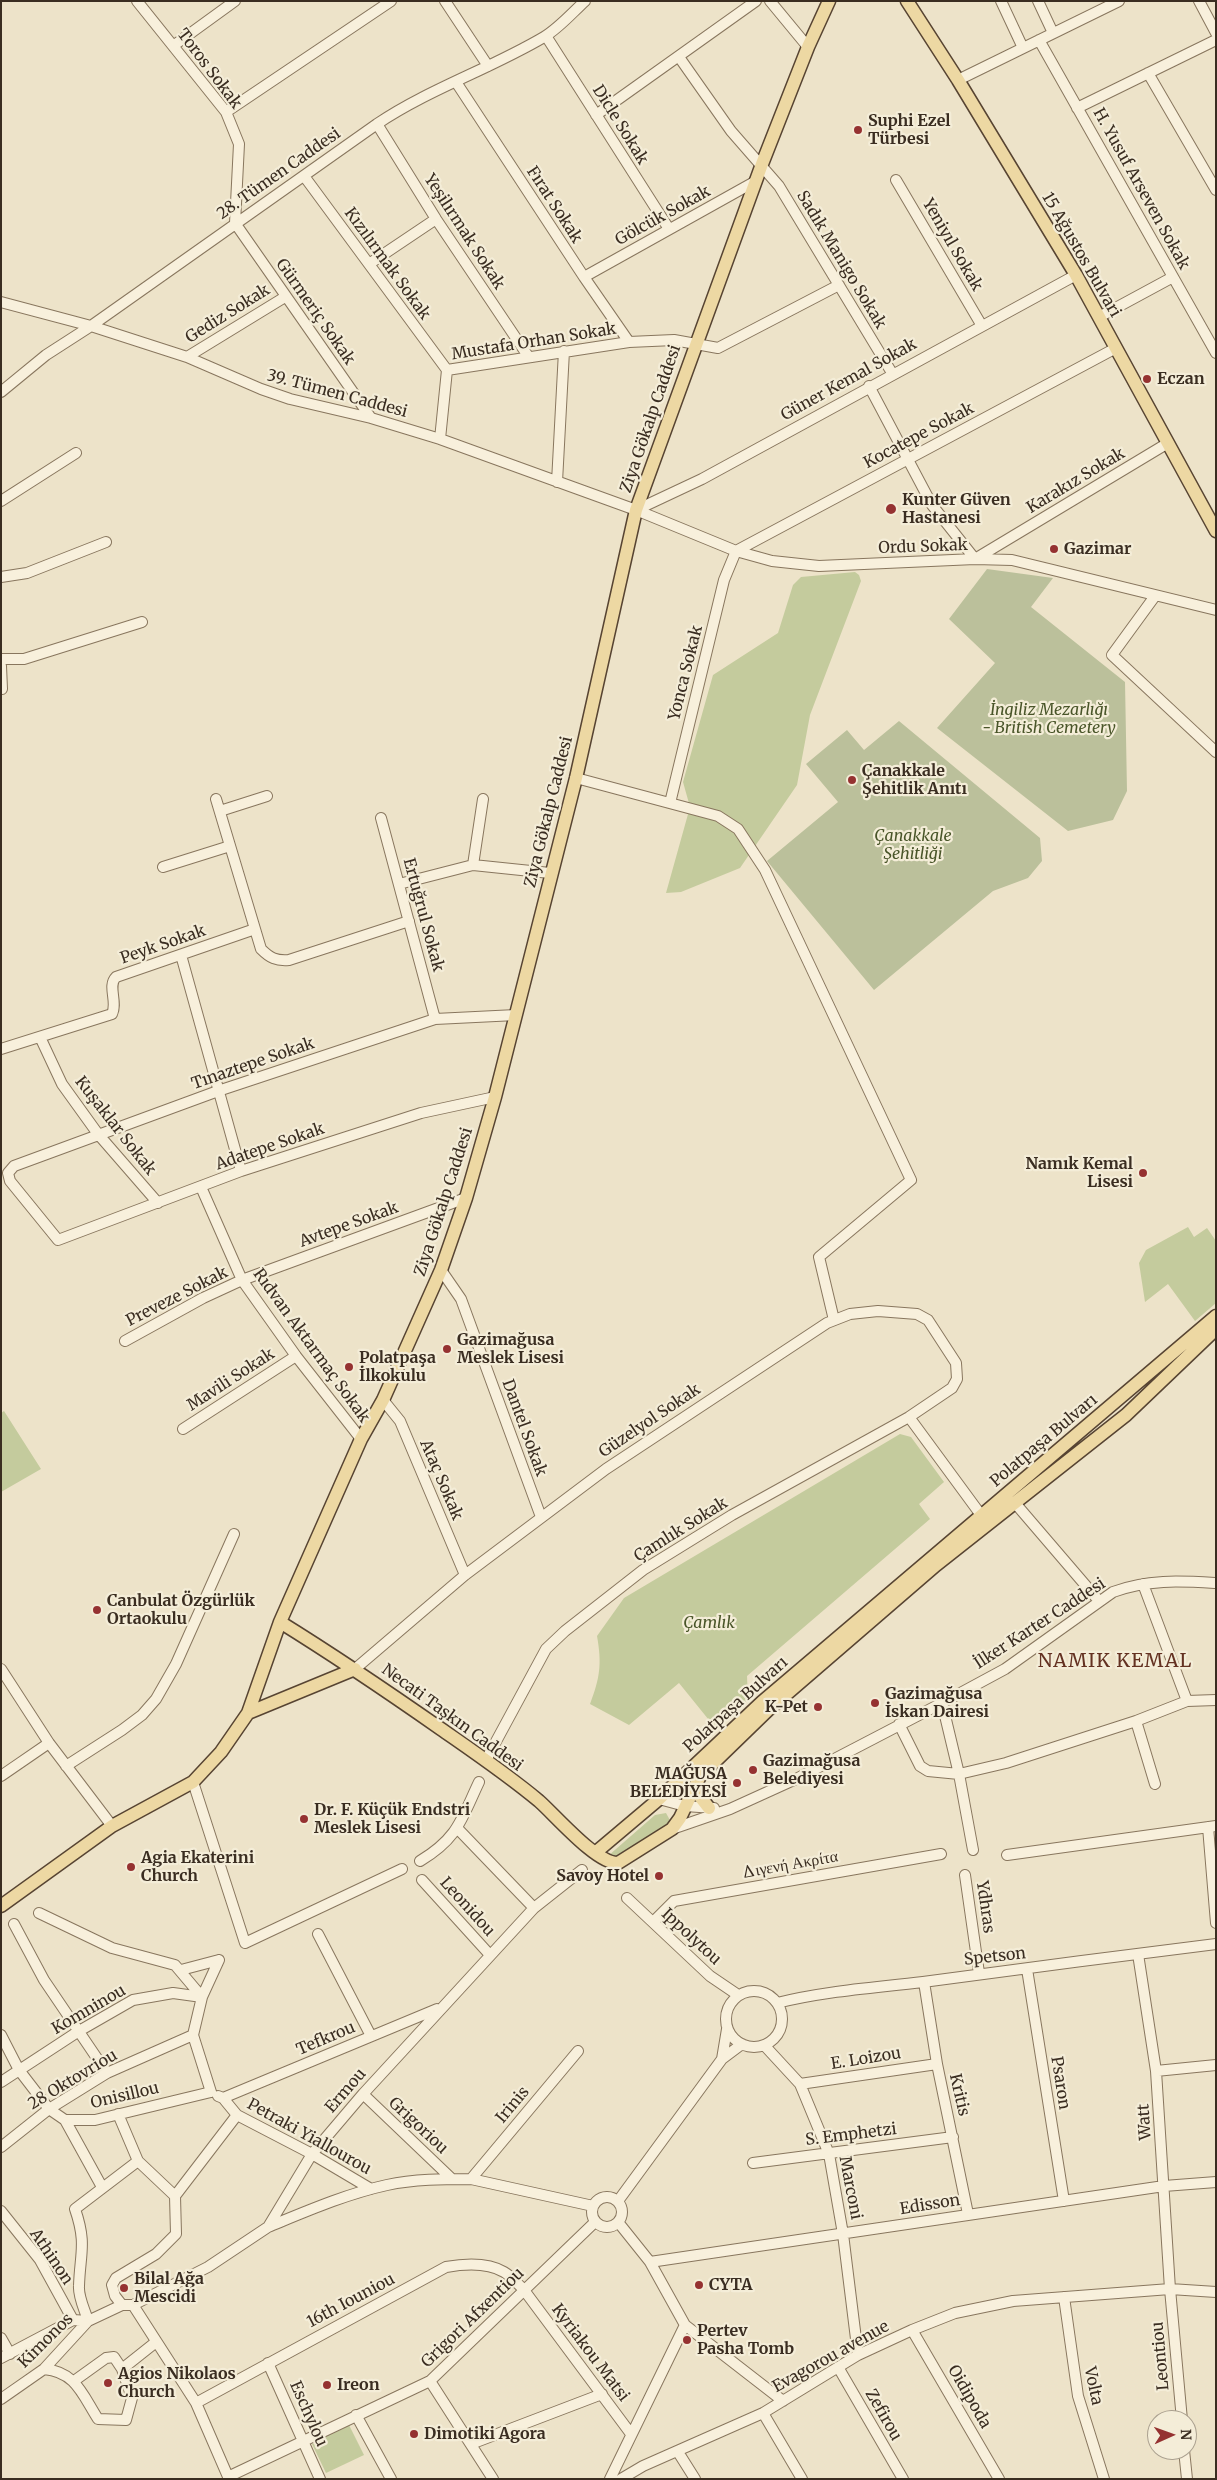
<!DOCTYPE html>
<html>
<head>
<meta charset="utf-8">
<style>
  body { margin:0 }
  #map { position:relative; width:1217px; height:2480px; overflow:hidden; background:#ede3c9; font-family:Merriweather,serif }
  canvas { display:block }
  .frame { position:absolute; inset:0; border:2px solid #3a2d21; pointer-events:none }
  .north { position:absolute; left:1147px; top:2410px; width:50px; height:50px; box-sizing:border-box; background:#f4edd8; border:1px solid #aaa08f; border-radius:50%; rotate:88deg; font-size:14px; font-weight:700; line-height:20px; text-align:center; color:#3a2d21 }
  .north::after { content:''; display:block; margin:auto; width:18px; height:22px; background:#953231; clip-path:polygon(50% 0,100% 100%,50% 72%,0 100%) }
</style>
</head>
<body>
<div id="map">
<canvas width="1217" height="2480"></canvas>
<div class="frame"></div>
<div class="north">N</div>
</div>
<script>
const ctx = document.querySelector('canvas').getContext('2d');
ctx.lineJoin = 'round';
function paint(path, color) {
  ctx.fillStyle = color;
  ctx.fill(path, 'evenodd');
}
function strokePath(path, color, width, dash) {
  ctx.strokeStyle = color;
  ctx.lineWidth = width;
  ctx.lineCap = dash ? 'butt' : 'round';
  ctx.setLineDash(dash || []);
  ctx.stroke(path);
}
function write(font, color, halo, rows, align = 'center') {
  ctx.font = font + ' Merriweather,serif';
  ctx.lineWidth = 4.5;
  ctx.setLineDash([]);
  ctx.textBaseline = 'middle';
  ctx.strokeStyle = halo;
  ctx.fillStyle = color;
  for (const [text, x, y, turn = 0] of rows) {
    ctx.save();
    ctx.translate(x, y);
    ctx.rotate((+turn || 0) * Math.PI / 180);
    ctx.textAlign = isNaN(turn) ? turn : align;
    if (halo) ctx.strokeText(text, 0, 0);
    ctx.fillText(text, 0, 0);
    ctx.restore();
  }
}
paint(new Path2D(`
  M855,572L859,575L861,581L810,715L797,785L740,868L681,892L666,893L690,807L683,782L713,675L778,633L793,585L801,577Z
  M1188,1227L1194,1237L1207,1228L1216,1241V1303L1195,1321L1168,1284L1145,1302L1139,1263L1146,1250Z
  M4,1411L41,1469L1,1492V1413Z
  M900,1434L911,1437L944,1482L919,1504L930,1519L747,1676L748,1700L717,1730L679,1683L629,1725L590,1704C600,1678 602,1664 597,1636L624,1598Z
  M666,1813L671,1822L620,1857L608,1856L655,1815Z
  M349,2425L364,2455L326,2473L312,2444Z`), '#c4cb9d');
paint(new Path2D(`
  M987,569L1053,578L1031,607L1125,682L1127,791L1113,820L1068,831L937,728L995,663L949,619Z
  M899,721L1040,838L1042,861L1028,878L993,891L874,990L767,861L838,802L806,764L847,730L864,750Z`), '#bbc09b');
const minor = new Path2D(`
  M137,1L226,112L239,144L235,223
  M445,1L488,66
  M770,1L808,47
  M1001,1L1023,48
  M1038,1L1053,33
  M1199,1L1216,33
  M546,36L669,229
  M1039,40L1216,353
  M173,46L235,1
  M679,57L731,131L779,186L892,373
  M1148,73L1216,190
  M958,80L1119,1
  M456,82L584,277L629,342
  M1077,108L1216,40
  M226,112L391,1
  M596,115L756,1
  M377,124L436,219L528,356
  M304,176L447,370
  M896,180L982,326
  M235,223L371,418
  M369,264L436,219
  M584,277L756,181
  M1,302L91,326L187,357L261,389L290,399L371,418L440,439L636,510L736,551L772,561L819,566L975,559L1012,560L1216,610
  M1099,317L1173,277
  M187,357L285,297
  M447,370L629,342L674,340L718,348L839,285
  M869,386L932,505L975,559L1168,443
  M1,392L46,355L91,326L377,124C429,89 490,69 544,37C559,28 572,13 585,1
  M440,439L447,370
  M557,482L564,351
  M1,501L76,453
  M636,510L702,479L1076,275
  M1,577L27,573L106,542
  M1155,596L1112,655L1216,752
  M1,659H24L142,622
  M1,666L2,689
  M576,778L718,816L738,829L765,870L911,1180L819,1257L834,1320
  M216,799L261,949C270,958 276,961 289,960L409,921
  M670,803L724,580L736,551L1116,348
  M220,811L267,796
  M381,818L435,1019
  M473,865L483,799
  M163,867L230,846
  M399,884L473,865L550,873
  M181,955L241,1171
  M40,1037L62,1084L98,1134L158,1203
  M1,1049L112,1014C118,1002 107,986 116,977L255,929
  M495,1097L421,1113L241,1171L58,1240L10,1181L8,1173L14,1166L218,1091L435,1019L516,1015
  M201,1187L242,1280L296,1356L361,1439
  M441,1270L461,1299L541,1517
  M125,1341L203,1298L242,1280L466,1198
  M383,1400L400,1421L465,1575
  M909,1417L981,1515
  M183,1429L296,1356
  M1015,1503L1099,1601
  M1143,1584L1187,1701L1216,1700
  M1,1669L49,1743L112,1826
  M355,1669L465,1575L606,1469L827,1323L850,1314L878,1311L917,1314L928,1320L956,1363L957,1379L952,1388L909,1417L732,1515L643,1570L565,1631L546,1649L486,1760
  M942,1703L959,1774L973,1850
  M1136,1721L1155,1784
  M899,1724L920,1766L928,1771L959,1774L1006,1763L1136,1721L1187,1701
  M66,1766L122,1730L142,1715L156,1699L176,1664L234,1534
  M1,1776L49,1743
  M193,1782L245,1943L402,1869
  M659,1799L685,1806L714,1808
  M1208,1827L1216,1923
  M457,1828L534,1908
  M672,1829L730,1809L796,1779L942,1703L1005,1669L1113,1592C1147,1579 1180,1581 1216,1583
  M1007,1855L1216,1826
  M420,1861C458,1838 461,1820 479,1782
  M965,1875L979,1973
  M422,1880L490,1955
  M627,1898L710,1976L738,1995
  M39,1913L112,1948L175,1965L202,1997
  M653,1922L674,1901L941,1854
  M14,1924L44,1980L107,2073
  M318,1934L371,2036
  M1138,1954L1156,2071L1170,2289L1182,2420
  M1027,1969L1064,2201
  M181,1970L219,1960
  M924,1982L937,2064L968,2214
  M726 2019a28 28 0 1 1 56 0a28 28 0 1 1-56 0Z
  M777,2003C825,1991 874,1988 923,1982C1021,1969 1118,1956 1216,1944
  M1,2035L19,2070L49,2109L65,2120H95L211,2092
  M764,2045L800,2084L829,2154L843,2234L858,2355
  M722,2059L727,2029
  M1156,2071L1216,2065
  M1,2082L79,2031L133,2000L173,1993L202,1997
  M800,2084L937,2064
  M211,2092L193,2035L202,1997L219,1960
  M363,2094L452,2179
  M218,2096L223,2098L237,2115L312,2154L371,2189
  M223,2098L437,2009
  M118,2114L138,2161L175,2196
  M65,2120L102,2187
  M1,2147L49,2109L107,2073L193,2035
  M753,2163L953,2137
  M471,2179L578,2051
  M592 2212a15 15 0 1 1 30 0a15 15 0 1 1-30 0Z
  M618,2201L722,2059L742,2044
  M1,2211L40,2260L73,2320
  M618,2222L650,2262L685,2325L783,2401
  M268,2227C307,2211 346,2194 387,2185C414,2179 444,2179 471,2179L593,2206
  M650,2262L1164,2186L1216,2182
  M1064,2297L1078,2396L1104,2479
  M122,2305H133L208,2267L268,2227L312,2154L363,2094L534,1908L582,1870
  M122,2305L115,2296L112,2285L116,2278L156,2254L176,2234L175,2196L237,2115
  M133,2305L196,2403L229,2479
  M912,2330L999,2479
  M1,2338L10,2354
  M1,2358L73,2320L88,2321L122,2305
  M268,2363L320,2479
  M838,2367L903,2479
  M44,2369C76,2372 82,2394 98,2419L126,2420L132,2398L122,2369
  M74,2381L106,2358L114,2357L122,2369L156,2342
  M430,2381L493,2479
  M1,2399L44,2369L88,2321C85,2310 78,2297 79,2286C80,2253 87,2244 75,2209L138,2161
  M196,2403L446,2267C463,2264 487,2262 504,2272C511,2276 518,2284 524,2290L631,2434
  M763,2413L802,2479
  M356,2415L391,2479
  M471,2444L602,2394
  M1184,2450L1187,2479
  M678,2452L695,2479
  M232,2475L430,2381L595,2222
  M610,2479L685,2325
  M621,2479L643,2466L763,2413L858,2355L912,2330L955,2313L1013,2301L1170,2289L1216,2292`);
const major = new Path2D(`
  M907,1L958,80L1076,275L1216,531
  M280,1622C335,1656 388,1692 441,1729C474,1752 508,1775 539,1801C556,1816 597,1864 618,1863L672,1829L680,1818L700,1776L768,1710L936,1565L1126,1415L1216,1329
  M248,1713L355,1669
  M696,1784L698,1794L709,1808
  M595,1853L659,1799L762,1702L1216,1316
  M1,1906L112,1826L193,1782L221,1752L248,1713L280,1622L361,1439L383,1400L441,1270L466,1198L495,1097L576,778L636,510L762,164L808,47L829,1`);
strokePath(minor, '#88765e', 12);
strokePath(major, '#574432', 15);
strokePath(minor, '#f8f0dc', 10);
strokePath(major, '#edd8a3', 12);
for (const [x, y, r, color] of [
  [858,130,5,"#953231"],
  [1147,379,5,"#953231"],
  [891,509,6,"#953231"],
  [1054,549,5,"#953231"],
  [852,780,5,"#953231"],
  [1143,1173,5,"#953231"],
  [447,1349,5,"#953231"],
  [349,1367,5,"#953231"],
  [97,1610,5,"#953231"],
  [875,1703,5,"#953231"],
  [818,1707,5,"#953231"],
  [753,1770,5,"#953231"],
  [737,1783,5,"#953231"],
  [304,1819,5,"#953231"],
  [131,1867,5,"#953231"],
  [659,1876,5,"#953231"],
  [699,2285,5,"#953231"],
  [124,2288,5,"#953231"],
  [687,2340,5,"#953231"],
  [108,2383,5,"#953231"],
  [327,2385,5,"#953231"],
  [414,2434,5,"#953231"]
]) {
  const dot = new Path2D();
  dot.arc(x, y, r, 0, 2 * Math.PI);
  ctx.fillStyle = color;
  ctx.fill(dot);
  strokePath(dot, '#f4edd8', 2);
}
write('16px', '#3a2d21', '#f4edd8', [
  ["Toros Sokak",209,69,53],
  ["Dicle Sokak",620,125,58],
  ["28. Tümen Caddesi",279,174,-35],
  ["H. Yusuf Arseven Sokak",1141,189,61],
  ["Fırat Sokak",554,205,57],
  ["Gölcük Sokak",663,216,-29],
  ["Yeşilırmak Sokak",464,232,57],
  ["Yeniyıl Sokak",952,245,60],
  ["15 Ağustos Bulvari",1081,255,60],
  ["Sadık Manigo Sokak",841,260,59],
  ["Kızılırmak Sokak",387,264,54],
  ["Gürmeriç Sokak",315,312,55],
  ["Gediz Sokak",228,314,-32],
  ["Mustafa Orhan Sokak",534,342,-9],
  ["Güner Kemal Sokak",849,380,-29],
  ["39. Tümen Caddesi",337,394,15],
  ["Ziya Gökalp Caddesi",651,419,-71],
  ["Kocatepe Sokak",919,436,-28],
  ["Karakız Sokak",1076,481,-31],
  ["Ordu Sokak",923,547,-2],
  ["Yonca Sokak",686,673,-76],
  ["Ziya Gökalp Caddesi",549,812,-76],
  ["Ertuğrul Sokak",423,915,75],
  ["Peyk Sokak",163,945,-19],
  ["Tınaztepe Sokak",253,1064,-19],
  ["Kuşaklar Sokak",115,1126,52],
  ["Adatepe Sokak",270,1147,-19],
  ["Ziya Gökalp Caddesi",444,1202,-72],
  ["Avtepe Sokak",349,1225,-20],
  ["Preveze Sokak",177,1297,-27],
  ["Rıdvan Aktarmaç Sokak",311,1346,54],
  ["Mavili Sokak",231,1380,-33],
  ["Güzelyol Sokak",650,1421,-34],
  ["Dantel Sokak",524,1428,70],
  ["Polatpaşa Bulvarı",1044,1441,-40],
  ["Ataç Sokak",441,1480,67],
  ["Çamlık Sokak",681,1530,-32],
  ["İlker Karter Caddesi",1040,1624,-33],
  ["Polatpaşa Bulvarı",736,1705,-42],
  ["Necati Taşkın Caddesi",452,1718,36],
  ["Διγενή Ακρίτα",790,1865,-10],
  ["Leonidou",467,1907,48],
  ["Ydhras",985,1907,82],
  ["Ippolytou",691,1937,43],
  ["Spetson",995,1957,-6],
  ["Komninou",89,2010,-30],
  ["Tefkrou",326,2039,-23],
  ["E. Loizou",866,2059,-9],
  ["28 Oktovriou",73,2080,-31],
  ["Psaron",1060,2083,81],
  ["Ermou",346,2091,-49],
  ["Kritis",959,2095,77],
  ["Onisillou",125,2096,-13],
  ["Irinis",513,2105,-50],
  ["Watt",1145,2122,-94],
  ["Grigoriou",418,2126,43],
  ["S. Emphetzi",851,2135,-7],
  ["Petraki Yiallourou",309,2137,29],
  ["Marconi",850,2188,79],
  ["Edisson",930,2205,-9],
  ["Athinon",51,2257,56],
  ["16th Iouniou",351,2301,-28],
  ["Grigori Afxentiou",473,2318,-44],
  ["Kimonos",46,2341,-45],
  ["Kyriakou Matsi",590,2353,53],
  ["Leontiou",1161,2356,-95],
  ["Evagorou avenue",831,2357,-29],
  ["Volta",1093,2386,78],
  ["Oidipoda",969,2397,60],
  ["Eschylou",308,2414,66],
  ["Zefirou",883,2415,60]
]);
write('bold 16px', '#3a2d21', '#f4edd8', [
  ["Suphi Ezel",868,121],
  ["Türbesi",868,139],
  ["Eczan",1157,379],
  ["Kunter Güven",902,500],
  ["Hastanesi",902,518],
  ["Gazimar",1064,549],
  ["Çanakkale",862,771],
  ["Şehitlik Anıtı",862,789],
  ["Namık Kemal",1133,1164,"right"],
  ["Lisesi",1133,1182,"right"],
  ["Gazimağusa",457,1340],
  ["Meslek Lisesi",457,1358],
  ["Polatpaşa",359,1358],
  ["İlkokulu",359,1376],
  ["Canbulat Özgürlük",107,1601],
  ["Ortaokulu",107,1619],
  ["Gazimağusa",885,1694],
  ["İskan Dairesi",885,1712],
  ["K-Pet",808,1707,"right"],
  ["Gazimağusa",763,1761],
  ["Belediyesi",763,1779],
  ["MAĞUSA",727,1774,"right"],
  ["BELEDİYESİ",727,1792,"right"],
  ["Dr. F. Küçük Endstri",314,1810],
  ["Meslek Lisesi",314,1828],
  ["Agia Ekaterini",141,1858],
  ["Church",141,1876],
  ["Savoy Hotel",649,1876,"right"],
  ["Bilal Ağa",134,2279],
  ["Mescidi",134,2297],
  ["CYTA",709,2285],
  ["Pertev",697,2331],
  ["Pasha Tomb",697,2349],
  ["Agios Nikolaos",118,2374],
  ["Church",118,2392],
  ["Ireon",337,2385],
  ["Dimotiki Agora",424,2434]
], 'left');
write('italic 16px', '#495529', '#f4edd8', [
  ["İngiliz Mezarlığı",1049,710],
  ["- British Cemetery",1049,728],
  ["Çanakkale",913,836],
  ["Şehitliği",913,854],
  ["Çamlık",709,1623]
]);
ctx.letterSpacing = '1px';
write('19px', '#643222', '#f4edd8', [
  ["NAMIK KEMAL",1115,1662]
]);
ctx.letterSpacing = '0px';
</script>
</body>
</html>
